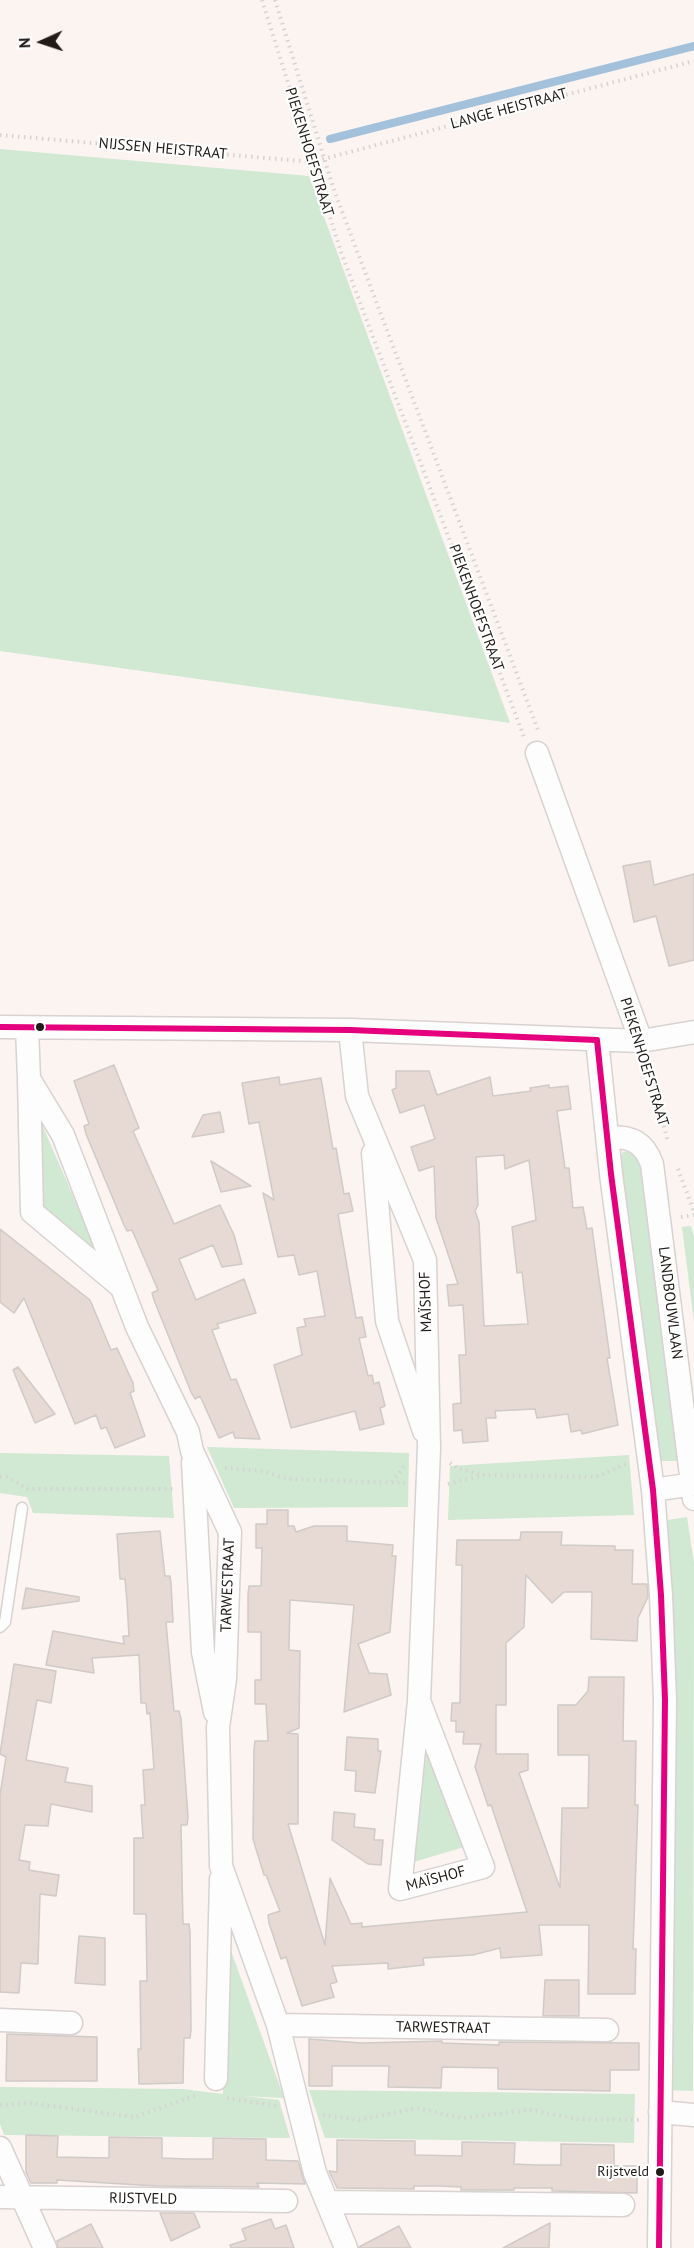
<!DOCTYPE html>
<html>
<head>
<meta charset="utf-8">
<style>
  body { margin:0 }
  #map { position:relative; width:694px; height:2248px; overflow:hidden; background:#fbf4f1; font-family:"PT Sans",sans-serif }
  canvas { display:block }
  .north { position:absolute; left:12px; top:12px; width:60px; height:60px; -webkit-text-stroke:4px #fff; paint-order:stroke; rotate:267deg; font-size:16px; font-weight:700; line-height:24px; text-align:center; color:#201b18 }
  .north::after { content:''; display:block; margin:auto; width:21px; height:27px; background:#201b18; clip-path:polygon(50% 0,100% 100%,50% 72%,0 100%) }
</style>
</head>
<body>
<div id="map">
<canvas width="694" height="2248"></canvas>
<div class="north">N</div>
</div>
<script>
const ctx = document.querySelector('canvas').getContext('2d');
ctx.lineJoin = 'round';
function paint(path, color) {
  ctx.fillStyle = color;
  ctx.fill(path, 'evenodd');
}
function strokePath(path, color, width, dash) {
  ctx.strokeStyle = color;
  ctx.lineWidth = width;
  ctx.lineCap = dash ? 'butt' : 'round';
  ctx.setLineDash(dash || []);
  ctx.stroke(path);
}
function write(font, color, halo, rows, align = 'center') {
  ctx.font = font + ' "PT Sans",sans-serif';
  ctx.lineWidth = 4.5;
  ctx.setLineDash([]);
  ctx.textBaseline = 'middle';
  ctx.strokeStyle = halo;
  ctx.fillStyle = color;
  for (const [text, x, y, turn = 0] of rows) {
    ctx.save();
    ctx.translate(x, y);
    ctx.rotate((+turn || 0) * Math.PI / 180);
    ctx.textAlign = isNaN(turn) ? turn : align;
    if (halo) ctx.strokeText(text, 0, 0);
    ctx.fillText(text, 0, 0);
    ctx.restore();
  }
}
paint(new Path2D(`
  M0,149L309,176L510,723L0,651Z
  M37,1113L99,1256L43,1206Z
  M635,1150L646,1167L680,1461H660L619,1161L623,1152Z
  M691,1226L694,1237V1322L682,1227Z
  M207,1447L409,1453L408,1507L234,1508Z
  M0,1453L169,1456L174,1518L33,1513L27,1497L0,1493Z
  M629,1455L634,1515L448,1520L450,1466Z
  M687,1517L694,1563L693,2091L667,2090L673,1810L667,1520Z
  M427,1746L464,1847L414,1862Z
  M225,1934L284,2098L243,2096L279,2100L290,2138L4,2135L0,2124V2087L182,2089L223,2094Z
  M309,2090L635,2094L634,2143L325,2138Z`), '#d1e8d2');
strokePath(new Path2D(`
  M330,139L694,46`), '#a4c1dc', 8);
const building = new Path2D(`
  M650,861L654,885L694,874V960L669,966L656,916L634,922L623,866Z
  M114,1065L139,1128L133,1131L174,1224L220,1205L234,1235L242,1264L222,1267L213,1245L179,1259L196,1300L244,1279L256,1313L217,1324L219,1328L212,1330L231,1380L236,1379L260,1439L235,1438L233,1432L219,1438L200,1396L195,1399L191,1392L154,1300L152,1293L158,1290L132,1230L127,1231L124,1225L86,1134L84,1126L89,1124L74,1081Z
  M396,1071H429L437,1095L490,1077L493,1096L531,1091L530,1088L549,1085V1088L568,1086L571,1109L557,1111L565,1168H569L573,1208L583,1207L587,1229L592,1228L610,1358H607L618,1425L582,1434L581,1430L571,1432L568,1414L537,1418L535,1409L495,1411L496,1418H486L488,1441L463,1443L462,1430L454,1431L453,1404L461,1403L459,1355H466L463,1305L449,1306L447,1285L458,1284L436,1218L434,1166L419,1171L411,1147L435,1139L424,1105L400,1113L392,1090L396,1088ZM504,1155L505,1169L529,1160L536,1220L512,1227L517,1273L522,1272L528,1324L484,1326L479,1222L475,1211L478,1205L476,1157Z
  M279,1077L280,1085L321,1078L333,1149L336,1148L344,1194L349,1193L353,1211L338,1214L356,1318L362,1317L366,1337L359,1338L368,1376L372,1375L374,1384L379,1382L385,1406L380,1408L384,1424L360,1430L355,1411L291,1428L274,1365L302,1355L297,1328L306,1326L304,1319L325,1316L317,1271L299,1275L294,1255L278,1257L263,1193L274,1200L259,1122L249,1124L242,1083Z
  M220,1112L224,1132L192,1137L203,1115Z
  M211,1161L251,1186L221,1192Z
  M0,1229L90,1300L111,1350L117,1348L133,1383L134,1391L130,1393L145,1436L115,1448L106,1427L101,1429L96,1415L75,1424L24,1298L14,1313L0,1302Z
  M18,1367L55,1414L35,1423L13,1370Z
  M267,1510H288V1526H294L296,1532L314,1526H347V1541L393,1545L392,1556H396L390,1632L358,1644L369,1673L387,1674L391,1695L344,1712L354,1605L290,1600L289,1650L300,1651L299,1728L287,1733L298,1734V1824H288L325,1945L330,1878L351,1924L362,1923V1927L527,1912L491,1805L488,1806L475,1767L481,1744H463L464,1732H456V1721H451L452,1703H460L462,1565H456L457,1540H520L521,1532H562L561,1545L615,1546V1550H633L632,1584H647L648,1597L638,1618L637,1641L591,1639L592,1592H564L552,1603L526,1575L524,1627L506,1643V1705H496V1754H528V1770L519,1773L560,1888L562,1808H588L589,1755H558V1705H576L588,1691L589,1677H624L623,1741H636L635,1805H638L633,1949H636L635,1994H588L589,1925H539L542,1955L501,1958L500,1948L473,1955L423,1958L424,1965L388,1969V1963L332,1966L337,1982L330,1984L334,1997L302,2006L286,1957L281,1959L269,1923L268,1915L280,1911L266,1875H264L253,1839L254,1749L255,1741H268L266,1704H255V1680H261V1632H248V1594L249,1586H261L262,1548H256V1524H267Z
  M160,1531L165,1576H170L171,1583L173,1622H166L174,1711H179L181,1719L188,1817L187,1825H181L183,1924H189L190,1932L191,2030L190,2038H184L183,2083L139,2084L138,2049H141L140,1981H147L146,1914H134V1838H143L141,1805H145L143,1770L154,1769L150,1713L147,1714L146,1703H141L139,1655L92,1658L94,1673L46,1665L53,1631L124,1644L123,1636H129L127,1602L125,1579H120L117,1534Z
  M26,1588L79,1597V1601L22,1609Z
  M14,1664L56,1671L51,1703L37,1700L26,1760L68,1768L65,1782L92,1786V1812L51,1804L48,1826L25,1825L19,1860L30,1862L29,1870L59,1875L56,1896L40,1894L38,1964L21,1963L19,1993L0,1992V1795L6,1757L0,1754Z
  M347,1737L378,1739V1751H381L375,1793L355,1791L356,1771L345,1770Z
  M334,1812L355,1814L354,1827L375,1829L374,1840H383L381,1865L368,1864L332,1840Z
  M79,1936L105,1938V1985L75,1983Z
  M545,1980H579V2016H543Z
  M7,2034L97,2037V2081H6Z
  M309,2039L361,2043L442,2041V2043L499,2045V2042L639,2043V2070H610V2091L498,2089V2068L442,2067L441,2088L388,2087L389,2066H332V2086H309Z
  M26,2135L58,2136L57,2157L109,2158V2137L162,2138V2158L187,2159H213V2138L266,2139V2160L298,2161L305,2184L257,2183L259,2187L156,2186L57,2180V2183H31L26,2172Z
  M337,2140L415,2141V2155L462,2156V2142L515,2143L514,2164L537,2165H561V2144L614,2145V2166H637V2193L552,2191V2188H514V2190H461V2187L438,2186H414V2189L337,2188L329,2171L337,2172Z
  M160,2213H194L200,2227L171,2241Z
  M271,2219L275,2229L286,2225L294,2248H231L230,2245L246,2240L242,2229Z
  M550,2223L549,2248H503Z
  M91,2224L103,2248H58L57,2241Z
  M399,2226L411,2248H359V2247Z`);
paint(building, '#e7d9d3');
strokePath(building, '#d0cac8', 1.5);
const lane = new Path2D(`
  M0,1627L5,1622L22,1508`);
const street = new Path2D(`
  M537,753L641,1041
  M0,1027L350,1030L641,1041L694,1032
  M27,1028L29,1079L63,1135L137,1327L188,1432L192,1451L230,1532L225,1679L218,1727L221,1866L278,2025L315,2173L346,2248
  M350,1030L357,1096L425,1260L429,1448L419,1701L483,1867L400,1889L419,1701
  M597,1040L611,1174L653,1490L661,1595L665,1700L659,2248
  M29,1080L32,1212L119,1285
  M608,1137C631,1136 644,1142 652,1164L694,1499
  M373,1153L387,1321L424,1431
  M193,1462L203,1652L215,1712
  M653,1490L694,1484
  M0,2020L71,2023
  M278,2025L607,2030
  M216,2079L221,1879
  M660,2112L694,2115
  M0,2148L45,2248
  M0,2197L286,2201
  M328,2202L623,2205`);
strokePath(lane, '#d8d2d0', 13);
strokePath(street, '#d8d2d0', 25);
strokePath(new Path2D(`
  M262,0L341,252L524,737
  M275,0L334,190L538,730
  M0,135L312,162L694,61
  M647,1062L668,1142
  M678,1169L694,1212
  M681,1217L694,1215
  M450,1463L457,1468L482,1475
  M225,1468L261,1471L289,1479L405,1483
  M0,1477H7L28,1489H173
  M392,1482L405,1465
  M448,1484L483,1475L596,1477L628,1463
  M227,2098L276,2106
  M0,2105L29,2103L135,2117L199,2094
  M323,2115L359,2120L417,2108L462,2118L530,2110L578,2119L639,2120`), '#d5d3d3', 4, [1.5, 4.5]);
strokePath(lane, '#fefdfd', 10);
strokePath(street, '#fefdfd', 22);
strokePath(new Path2D(`
  M0,1027L350,1030L597,1040
  M597,1040L611,1174L653,1490L661,1595L665,1700L659,2248`), '#e5007d', 6);
for (const [x, y, r, color] of [
  [40,1027,5,"#201b18"],
  [660,2172,5,"#201b18"]
]) {
  const dot = new Path2D();
  dot.arc(x, y, r, 0, 2 * Math.PI);
  ctx.fillStyle = color;
  ctx.fill(dot);
  strokePath(dot, '#fff', 2);
}
write('14px', '#201b18', '#fff', [
  ["Rijstveld",649,2172]
], 'right');
write('15px', '#201b18', '#fff', [
  ["LANGE HEISTRAAT",509,109,-15],
  ["NIJSSEN HEISTRAAT",163,149,5],
  ["PIEKENHOEFSTRAAT",309,152,73],
  ["PIEKENHOEFSTRAAT",476,608,70],
  ["PIEKENHOEFSTRAAT",644,1062,73],
  ["MAÏSHOF",426,1302,-92],
  ["LANDBOUWLAAN",670,1303,83],
  ["TARWESTRAAT",228,1585,-88],
  ["MAÏSHOF",436,1879,-15],
  ["TARWESTRAAT",443,2028,1],
  ["RIJSTVELD",143,2199,1]
]);
</script>
</body>
</html>
